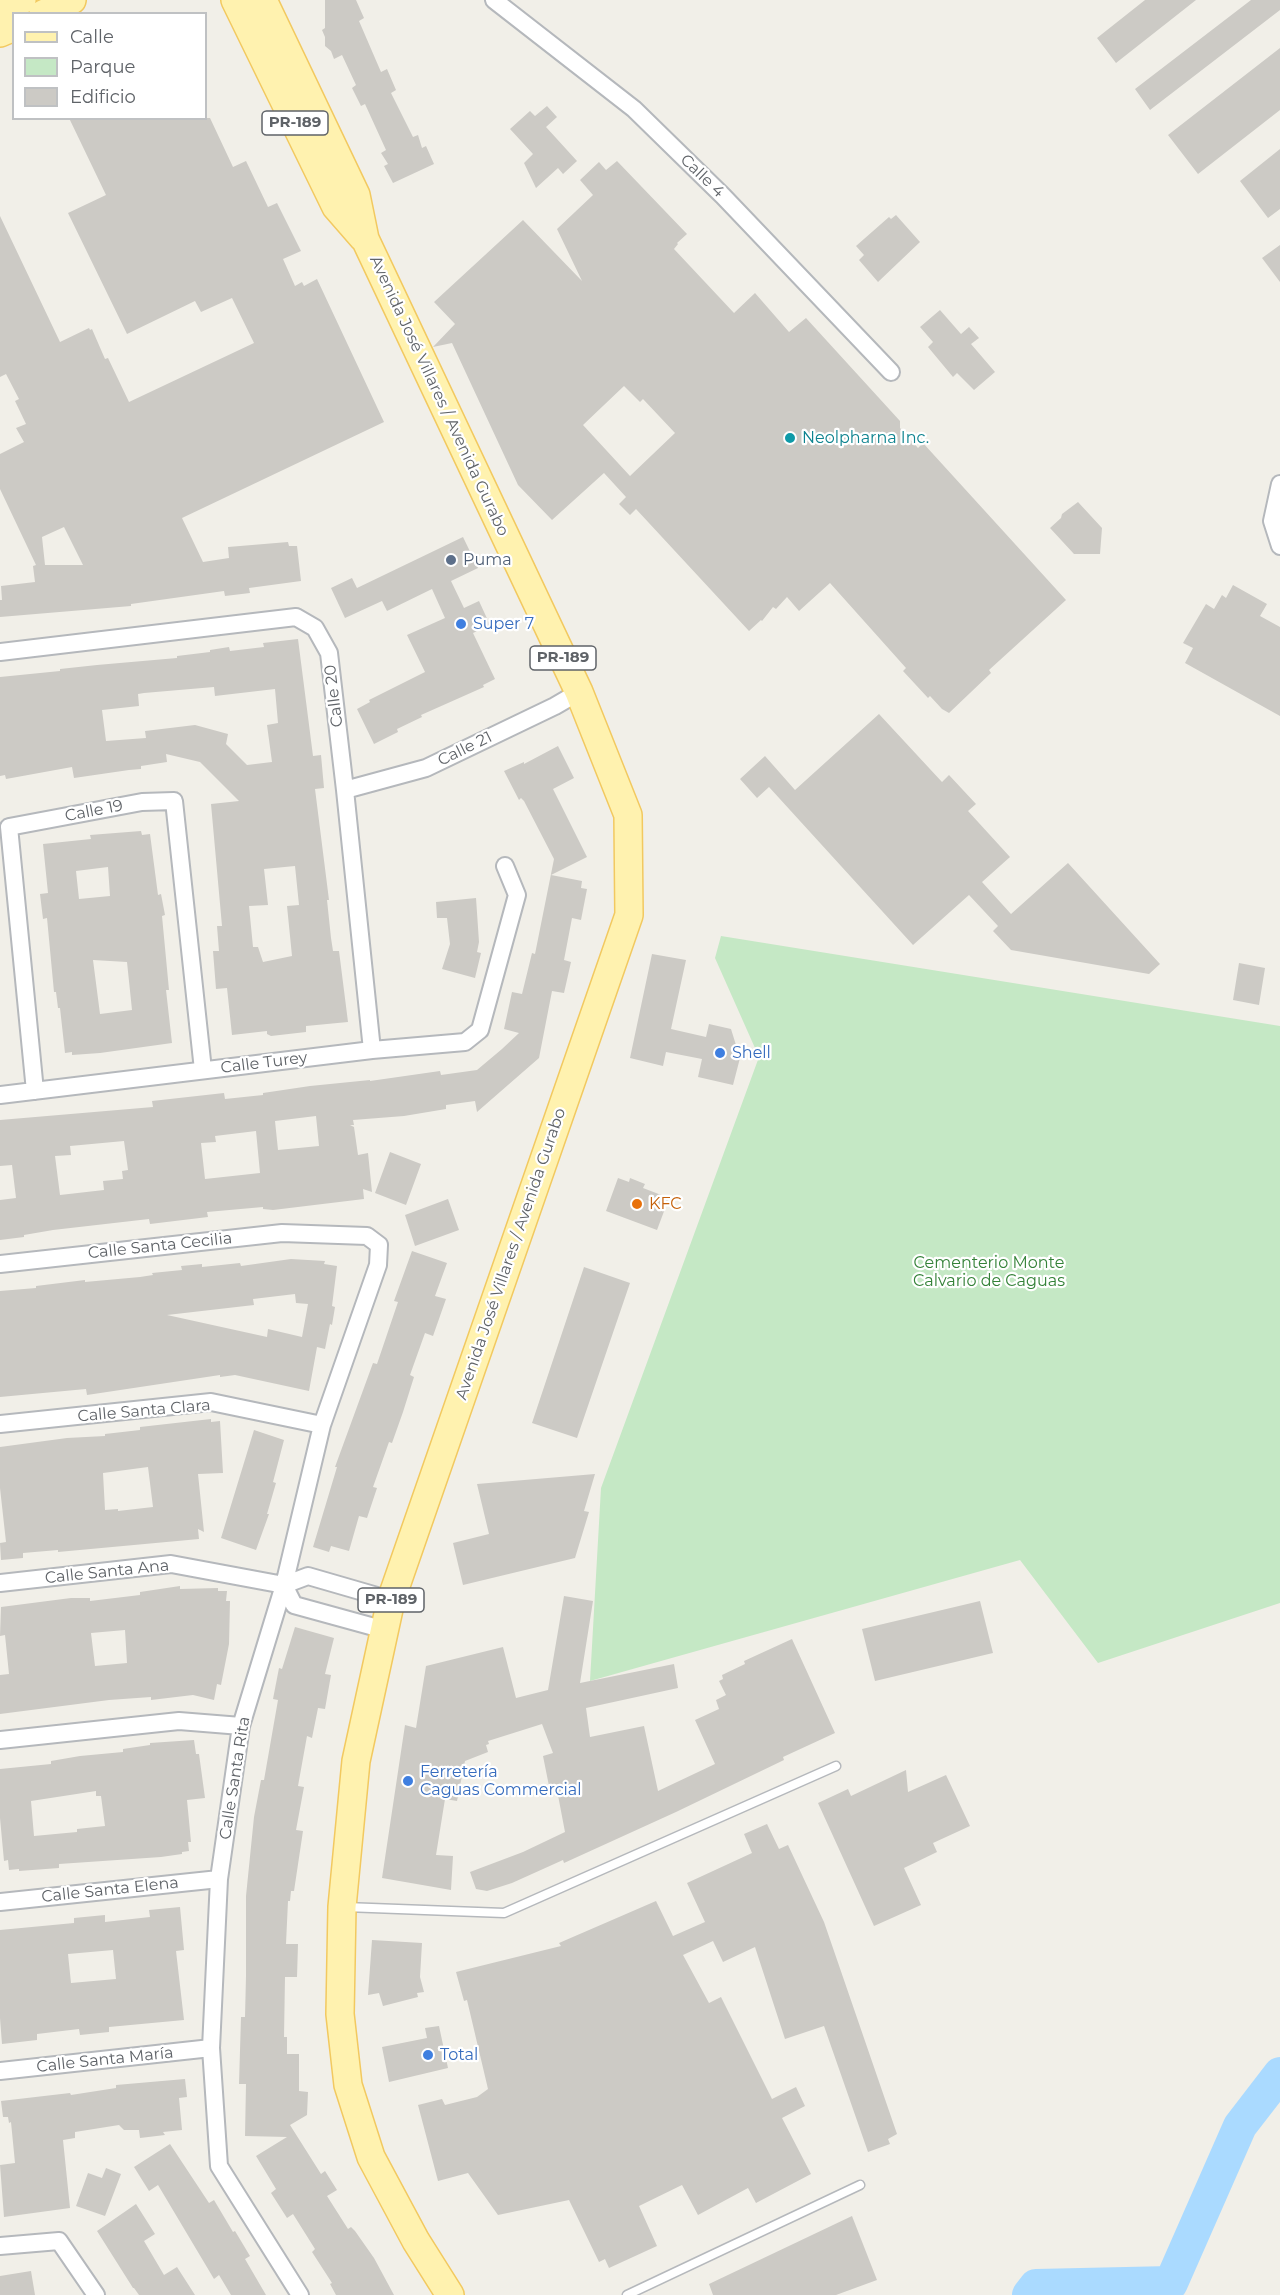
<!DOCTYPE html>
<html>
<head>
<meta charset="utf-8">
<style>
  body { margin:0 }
  #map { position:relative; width:1280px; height:2295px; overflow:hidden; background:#f1efe8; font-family:Montserrat,sans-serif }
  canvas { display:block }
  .legend { position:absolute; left:12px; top:12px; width:195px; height:108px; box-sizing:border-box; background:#fff; border:2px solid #bfc1c3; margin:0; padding:8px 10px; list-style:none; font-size:18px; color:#5f6368 }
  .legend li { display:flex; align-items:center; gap:12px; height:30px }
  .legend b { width:30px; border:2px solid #bfc1c3 }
</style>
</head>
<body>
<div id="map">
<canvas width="1280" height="2295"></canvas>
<ul class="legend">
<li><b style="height:8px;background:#fff2af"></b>Calle</li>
<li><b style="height:16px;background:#c5e8c5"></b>Parque</li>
<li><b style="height:16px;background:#cccac5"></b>Edificio</li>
</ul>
</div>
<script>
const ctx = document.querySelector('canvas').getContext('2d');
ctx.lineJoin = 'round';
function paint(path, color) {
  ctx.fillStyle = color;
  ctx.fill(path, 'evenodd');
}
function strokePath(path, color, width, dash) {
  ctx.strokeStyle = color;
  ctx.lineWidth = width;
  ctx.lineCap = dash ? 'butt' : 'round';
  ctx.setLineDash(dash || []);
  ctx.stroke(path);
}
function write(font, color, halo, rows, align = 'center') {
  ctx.font = font + ' Montserrat,sans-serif';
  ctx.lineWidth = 4.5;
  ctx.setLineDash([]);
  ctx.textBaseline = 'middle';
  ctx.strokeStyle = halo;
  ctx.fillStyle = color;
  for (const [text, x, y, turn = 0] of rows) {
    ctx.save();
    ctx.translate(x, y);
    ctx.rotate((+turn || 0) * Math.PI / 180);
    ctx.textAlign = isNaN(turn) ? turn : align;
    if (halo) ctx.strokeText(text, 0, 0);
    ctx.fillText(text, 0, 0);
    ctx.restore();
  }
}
paint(new Path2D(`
  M721,936L1280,1026V1603L1098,1663L1020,1560L590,1681L601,1488L759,1057L715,958Z`), '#c5e8c5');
strokePath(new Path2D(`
  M1029,2295L1036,2286L1171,2283L1240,2126L1280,2074`), '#aadaff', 34);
paint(new Path2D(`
  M325,0H356L364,18L359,21L381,72L387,69L396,90L391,93L413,137L418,135L422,148L426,146L434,164L393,183L384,166L388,164L381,153L386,150L365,104L361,106L352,88L356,85L342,55L334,59L331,51L325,46V37L322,30L325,28Z
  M1145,0H1196L1116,63L1097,38Z
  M1251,0H1280V10L1150,110L1135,89Z
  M1280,48V110L1198,174L1168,135Z
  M547,106L557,117L546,127L577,161L563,174L558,168L536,188L524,163L533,154L510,129L530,111L535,116Z
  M69,118H210L233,167L246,161L268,207L277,203L301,251L283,259L295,286L302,282L304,286L317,279L384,422L182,518L203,562L229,558L228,547L288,542L289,546H297L301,581L249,588L250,593L225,596L224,591L131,604V606L0,617V600H2L1,586L35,582L33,566L36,565L0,489V454L24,442L16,428L26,424L15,401L19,399L6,374L0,377V216L60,342L89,328L90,330L92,329L105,359L108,358L129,402L254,343L232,298L201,312L195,301L127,334L68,213L106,195ZM64,527L83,565H45L42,537Z
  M1280,149V209L1268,218L1240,181Z
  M617,161L687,234L677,243L678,244L674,249L734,313L755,293L789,332L806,318L900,421V428L918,448L923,443L1066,600L989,670L991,673L949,713L942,709L930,696L928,698L903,671L906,668L830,583L799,611L787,597L776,609L773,607L762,621L761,620L749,631L636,509L630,515L619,504L626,497L604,473L552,520L518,485L452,343L433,347L455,324L434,302L523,220L582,281L557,229L593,195L580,180L599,162L606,170ZM624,386L640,402L643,399L675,433L630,476L583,425Z
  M896,215L920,242L878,282L859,260L864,255L856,246L889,217L891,219Z
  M1280,245V282L1262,258Z
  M940,310L961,334L969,327L979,338L971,344L995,372L974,390L957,373L953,377L928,347L933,342L920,327Z
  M1078,502L1102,528L1100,554H1074L1050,528L1061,518L1062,514Z
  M463,537L478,568L451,581L464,608L479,601L490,625L473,633L495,679L483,685L484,687L421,715L422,717L397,729L398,732L374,744L357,709L370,702L369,700L425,672L407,635L445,618L432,589L387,611L382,601L345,618L331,588L352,578L357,588Z
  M1233,585L1267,604L1260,616L1280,627V716L1185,663L1193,648L1183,643L1206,604L1214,609L1222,595L1226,598Z
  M298,639L313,756L321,755L324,788L315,789L329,900H327L331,938L333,951H339L348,1022L306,1026V1032L271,1036L267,1034V1031L232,1035L227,988L216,989L213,951H219L217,926H222L211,804L239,801L200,762L166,754L167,762L141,766V769L129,770L74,778L72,767L6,779L5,775L0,776V677L60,671V669L97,665L177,658V656L210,652V650L229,647L230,651L264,647L263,643ZM214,687L215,696L275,689L278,723L267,725L272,762L247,765L226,744L228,734L195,725L145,731L146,738L106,741L102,710L139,706L138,694L144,693ZM295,866L299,905L287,906L292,956L263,962L258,947H253L249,906L268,905L264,869Z
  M879,714L942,782L949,775L976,804L968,811L1010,857L982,882L1011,914L1068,863L1160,964L1149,974L1011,950L993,931L998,926L969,895L913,945L769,787L757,798L740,779L765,756L795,790Z
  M558,746L574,778L553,789L587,857L551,875L582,881L581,888L587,889L581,920L572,918L564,960L571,962L564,993L552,991L539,1058L477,1112L475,1101L446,1105V1109L404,1116L353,1120L354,1125H350L354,1127L358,1155L368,1153L372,1192L363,1189L364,1199L273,1210L263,1209V1207L207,1212L208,1217L150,1224L149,1219L53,1230L24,1235V1237L0,1240V1200L16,1198L12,1165L0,1166V1120L153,1107L152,1101L224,1093L225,1099L263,1095V1093L310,1086L370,1080V1081L440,1071L441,1075L477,1070L502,1049L519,1033L504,1029L512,992L522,994L532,953L535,954L554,859L524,801L521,798L519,800L504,771L524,762V764ZM316,1116L319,1146L278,1150L275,1121ZM256,1131L260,1173L205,1179L201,1143L216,1142L215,1136ZM124,1141L128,1170L122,1171L123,1179L103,1181L104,1190L60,1195L55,1156L71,1155L70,1146Z
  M141,831L142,835L150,834L158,895L161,894L165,915L162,916L169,990H166L172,1043L100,1053L72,1055V1052L65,1053L60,1008H58L56,992H54L47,918L43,919L40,894L48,893L43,844L91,839L90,835ZM108,867L110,896L79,899L76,871ZM93,960L127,962L132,1010L100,1014Z
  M476,898L479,942L477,952L481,953L475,978L442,969L450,944L447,918H437L436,902Z
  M652,954L686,960L671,1029L706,1037L709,1024L731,1029L740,1058L733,1085L698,1077L702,1059L666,1052L663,1066L630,1058Z
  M1239,963L1265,968L1259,1005L1233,1000Z
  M390,1152L421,1164L406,1205L375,1193Z
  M618,1178L629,1182L630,1178L645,1184L643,1188L669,1198L657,1230L606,1211Z
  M448,1199L459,1230L415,1246L405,1215Z
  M412,1251L447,1263L435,1296L446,1299L433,1336L425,1333L410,1375L414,1377L403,1412L392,1443L389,1442L373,1487L377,1488L367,1518L359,1516L349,1551L331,1546L329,1552L313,1547L337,1467H335L373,1363L377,1364L398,1302L394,1301Z
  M291,1259L325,1261L324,1264L337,1266L332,1306L335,1307L332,1325L330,1324L325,1349L317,1347L309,1391L235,1375L220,1377V1375L87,1395L86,1389L0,1397V1291L36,1288V1286L85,1280V1282L140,1277L153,1275L152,1273L182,1270L181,1266L202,1264V1267L240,1263L241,1266ZM295,1294L296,1303L308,1304L302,1337L268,1329L267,1337L167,1315L254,1305L253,1299Z
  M584,1267L630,1283L577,1438L532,1423Z
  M211,1419V1422L220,1421L223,1473L198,1474L204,1532L198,1529L199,1539L58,1552V1550L23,1553V1558L1,1560L0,1543L6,1542L0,1488V1447L67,1438L105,1436V1434L140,1430V1427ZM148,1467L153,1507L118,1511V1509L105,1510L103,1473Z
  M254,1430L284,1440L273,1482L276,1483L267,1514H269L256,1550L221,1538Z
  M595,1474L584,1511L589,1512L575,1558L463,1585L453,1543L489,1534L477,1484Z
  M180,1586V1589L218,1588V1591H227L226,1601H230L229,1644L221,1685L217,1684L214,1700L193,1695L151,1700V1697L109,1700L0,1714V1675L9,1674L5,1635L0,1636L1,1607L71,1598H90V1601L140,1595V1592ZM125,1630L127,1663L95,1666L91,1633Z
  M564,1596L593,1601L580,1683L674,1664L678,1688L586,1708L590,1737L644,1726L658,1791L715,1764L695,1720L719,1709L716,1700L726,1695L719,1681L723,1679L722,1675L745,1664L744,1661L792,1639L835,1733L783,1757L784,1760L676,1812L564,1863L563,1860L512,1883L487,1891L476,1889L470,1872L523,1852L565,1832L557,1790L550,1791L543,1756L553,1753L542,1724L488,1741L489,1744L486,1745L488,1752L465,1761L457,1801L445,1799L436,1855L453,1856L451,1890L382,1878L405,1725L416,1728L426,1666L503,1647L516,1698L548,1690Z
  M980,1601L993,1653L875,1681L862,1629Z
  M295,1627L334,1638L325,1674L331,1675L325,1709L318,1708L312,1738L307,1736L298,1786L304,1787L296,1830L303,1831L294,1891H291L290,1901H288L286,1944H298L297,1977H285L284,2037H287V2054H299V2091L308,2092L307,2115L290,2125L321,2174L325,2171L337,2190L327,2196L348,2229L351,2227L355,2231L374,2258L394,2295H336L330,2284L332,2283L312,2252L315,2249L293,2214L287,2218L271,2193L276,2189L256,2156L287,2137L245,2136L246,2084H239L241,2017H245L246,1976V1896L254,1817L261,1780H264L278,1700L273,1699L279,1668L282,1669Z
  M194,1740L196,1754H199L205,1798L187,1800L191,1842H188L189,1851L182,1852V1854L161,1857L59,1864V1868L19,1871V1869L9,1870L8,1860L4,1861L0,1818V1769L51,1764V1761L80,1756L123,1752V1749L150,1745V1743ZM96,1791V1796H101L105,1826L77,1829V1832L34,1836L31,1801Z
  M906,1770L908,1792L946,1775L970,1826L933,1843L937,1852L904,1868L921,1905L874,1926L818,1803L848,1789L851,1796Z
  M767,1824L779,1849L788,1845L824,1922L897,2134L888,2139L890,2144L868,2152L824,2026L785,2039L755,1947L723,1962L713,1941L683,1955L709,2003L721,1997L772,2099L796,2087L805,2106L782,2118L811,2174L756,2203L748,2188L698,2215L682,2185L639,2206L657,2246L609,2268L605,2259L599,2262L569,2200L498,2215L468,2173L438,2181L418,2105L442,2099L445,2105L477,2097L488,2089L467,2000L464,2001L456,1972L561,1946L559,1943L656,1901L673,1936L705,1922L687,1883L752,1853L744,1834Z
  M180,1907L184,1950L176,1951L184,2020L109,2027V2032L80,2035L79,2029L37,2034V2040L2,2044L0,2018V1930L74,1923V1918L105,1915V1922L150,1917L149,1910ZM113,1950L116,1979L71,1983L68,1954Z
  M372,1940L422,1943L420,1977L424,1992L417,1993L418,1997L383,2006L379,1993L368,1995Z
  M439,2026L448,2068L389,2082L382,2047L427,2038L425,2028Z
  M185,2079L187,2097L179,2098L182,2130L163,2132L165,2135L140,2138L139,2130H124L119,2125L75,2132V2138L63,2140L70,2208L4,2217L0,2165L15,2163L11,2122L9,2123L8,2117H3L1,2101L70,2093L71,2095L116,2088V2085Z
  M170,2144L209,2203L214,2200L233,2232L235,2231L250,2256L245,2259L266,2295H231L219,2275L214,2279L158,2185L149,2191L134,2167Z
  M106,2168L121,2174L105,2216L76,2206L88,2173L102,2178Z
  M136,2204L155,2234L144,2241L164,2275L177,2267L195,2295H139L134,2288H133L97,2231Z
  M852,2216L877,2280L836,2295H713L709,2284Z
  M31,2271L35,2295H0V2276Z`), '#cccac5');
const service = new Path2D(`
  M345,1907L504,1913L836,1766
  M627,2295L860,2185`);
const minor = new Path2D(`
  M494,0L634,109L723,196L891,372
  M1280,484L1272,521L1280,546
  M0,652L296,617L315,628L329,653L345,790L372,1050
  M345,790L426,768L555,706L579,692
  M35,1091L9,827L142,802L174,801L203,1070
  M0,1095L372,1050L465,1042L480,1030L517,895L505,866
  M0,1264L282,1233L367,1236L379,1245L378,1265L322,1425L284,1585L241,1726L219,1879L211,2048L219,2166L300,2295
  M0,1424L211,1402L322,1425
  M0,1583L171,1564L284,1585L308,1576L391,1600
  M284,1585L294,1605L385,1630
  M0,1740L179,1721L241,1726
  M0,1902L219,1879
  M0,2071L211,2048
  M0,2246L59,2241L96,2295`);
const primary = new Path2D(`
  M235,0L336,207L363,238
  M263,0L356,195L365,239L579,692L628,815L629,915L391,1600L356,1761L342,1907L340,2014L348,2085L371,2157L416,2241L450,2295
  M0,10L22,0
  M43,14L72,0
  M0,33L14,27`);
strokePath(service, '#b5b8bc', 11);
strokePath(minor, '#b5b8bc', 20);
strokePath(primary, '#f2c960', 30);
strokePath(service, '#fff', 8);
strokePath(minor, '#fff', 16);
strokePath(primary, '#fff2af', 27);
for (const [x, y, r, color] of [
  [790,438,6,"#0f9aa8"],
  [451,560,6,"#5c6f8a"],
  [461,624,6,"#3f7fe0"],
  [720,1053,6,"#3f7fe0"],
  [637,1204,6,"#e8710a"],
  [408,1781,6,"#3f7fe0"],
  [428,2055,6,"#3f7fe0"]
]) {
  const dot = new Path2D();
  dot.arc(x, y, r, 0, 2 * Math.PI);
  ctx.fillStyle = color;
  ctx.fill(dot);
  strokePath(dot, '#fff', 2);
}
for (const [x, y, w] of [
  [295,123,66],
  [563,658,66],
  [391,1600,66]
]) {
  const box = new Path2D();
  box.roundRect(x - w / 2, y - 12, w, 24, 4.5);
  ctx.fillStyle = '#fff';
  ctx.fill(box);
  strokePath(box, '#5f6368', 1.5);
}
write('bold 15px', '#5f6368', null, [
  ["PR-189",295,123],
  ["PR-189",563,658],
  ["PR-189",391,1600]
]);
write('16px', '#5f6368', '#fff', [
  ["Calle 4",702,176,44],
  ["Avenida José Villares / Avenida Gurabo",439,396,65],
  ["Calle 20",334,696,-97],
  ["Calle 21",465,749,-26],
  ["Calle 19",94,811,-11],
  ["Calle Turey",264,1063,-7],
  ["Calle Santa Cecilia",160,1246,-6],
  ["Avenida José Villares / Avenida Gurabo",511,1254,-71],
  ["Calle Santa Clara",144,1411,-5],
  ["Calle Santa Ana",107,1572,-6],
  ["Calle Santa Rita",235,1778,-81],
  ["Calle Santa Elena",110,1890,-6],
  ["Calle Santa María",105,2060,-6]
]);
write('16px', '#0d838f', '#fff', [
  ["Neolpharna Inc.",802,438]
], 'left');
write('16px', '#4e5e75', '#fff', [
  ["Puma",463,560]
], 'left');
write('16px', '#366cbe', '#fff', [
  ["Super 7",473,624],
  ["Shell",732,1053],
  ["Ferretería",420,1772],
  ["Caguas Commercial",420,1790],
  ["Total",440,2055]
], 'left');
write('16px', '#c56008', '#fff', [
  ["KFC",649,1204]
], 'left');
write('16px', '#348238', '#fff', [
  ["Cementerio Monte",989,1263],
  ["Calvario de Caguas",989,1281]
]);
</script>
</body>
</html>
